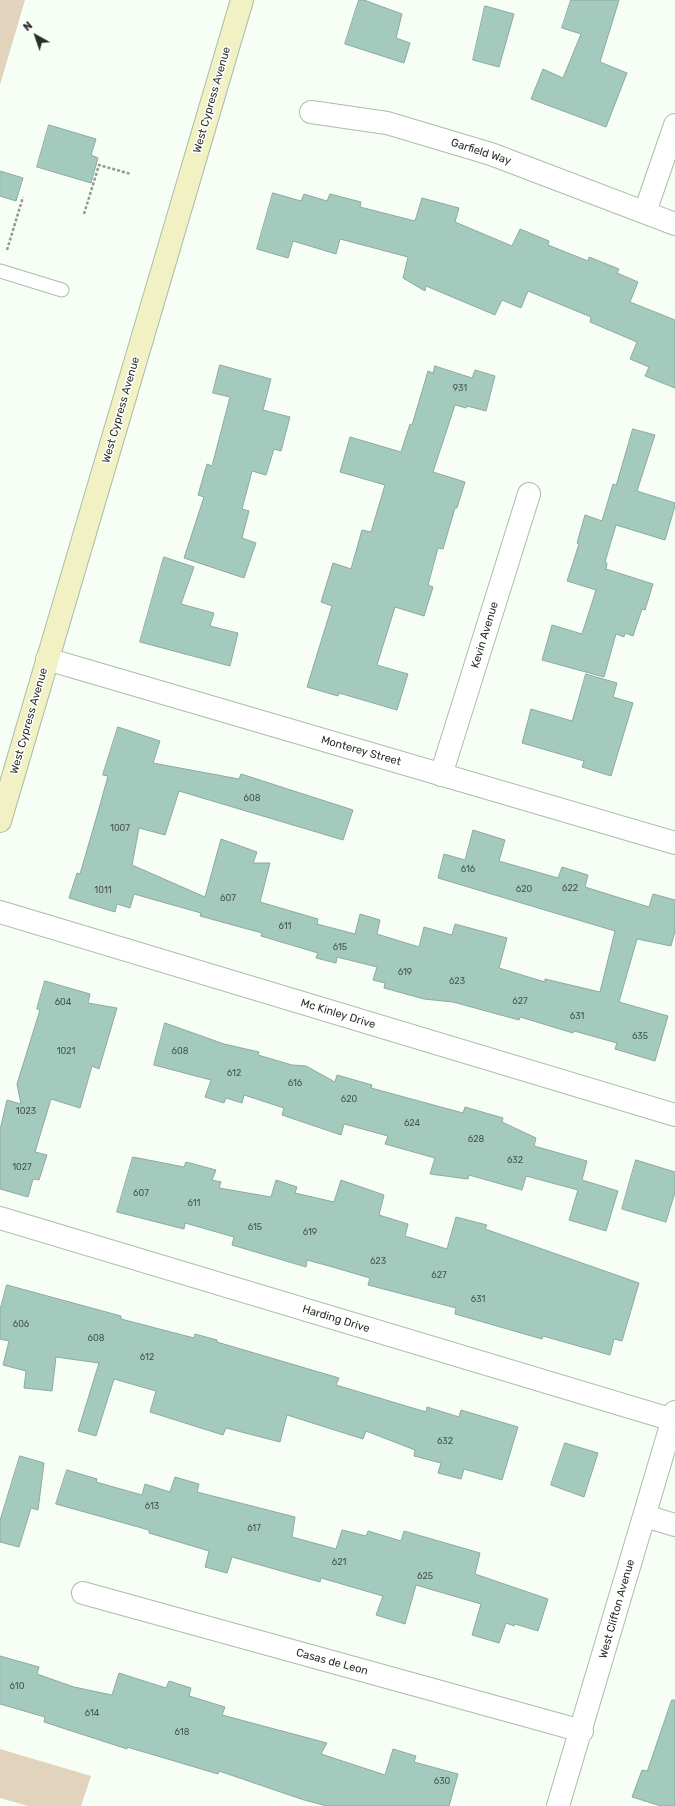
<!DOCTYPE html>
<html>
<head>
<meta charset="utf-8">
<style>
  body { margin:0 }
  #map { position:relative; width:675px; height:1806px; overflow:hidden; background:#f6fef5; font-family:Rubik,sans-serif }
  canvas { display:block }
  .north { position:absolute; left:16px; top:16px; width:40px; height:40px; -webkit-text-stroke:3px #fff; paint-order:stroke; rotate:320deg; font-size:11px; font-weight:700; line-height:16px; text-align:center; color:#282f27 }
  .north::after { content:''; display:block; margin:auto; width:14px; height:18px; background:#282f27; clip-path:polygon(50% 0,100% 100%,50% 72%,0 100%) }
</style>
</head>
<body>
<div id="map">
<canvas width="675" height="1806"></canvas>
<div class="north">N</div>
</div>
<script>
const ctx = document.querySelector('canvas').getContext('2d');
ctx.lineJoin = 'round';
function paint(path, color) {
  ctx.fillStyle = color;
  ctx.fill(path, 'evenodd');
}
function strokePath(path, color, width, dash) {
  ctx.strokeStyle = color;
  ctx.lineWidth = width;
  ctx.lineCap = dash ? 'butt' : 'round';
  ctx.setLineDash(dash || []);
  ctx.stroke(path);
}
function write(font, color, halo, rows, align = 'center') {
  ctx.font = font + ' Rubik,sans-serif';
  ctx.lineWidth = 3;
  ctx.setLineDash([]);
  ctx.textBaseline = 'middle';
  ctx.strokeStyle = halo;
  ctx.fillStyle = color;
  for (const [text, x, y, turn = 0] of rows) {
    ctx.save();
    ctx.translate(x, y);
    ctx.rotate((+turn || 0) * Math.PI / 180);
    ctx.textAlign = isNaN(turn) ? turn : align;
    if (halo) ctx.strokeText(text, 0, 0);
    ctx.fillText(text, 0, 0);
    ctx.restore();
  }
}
paint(new Path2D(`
  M0,0H25L0,85Z
  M0,1749L91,1776L81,1806H28L0,1798Z`), '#e2d3bd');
const building = new Path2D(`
  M359,0H364L402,14L396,38L410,43L404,63L345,44Z
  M571,0H619L600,62L627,73L606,127L531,99L543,69L563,78L581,34L562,28Z
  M485,6L514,14L499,67L473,60Z
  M49,125L96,139L91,155L98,158L91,183L37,167Z
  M0,171L23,178L16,201L0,196Z
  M273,193L301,201L304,194L327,201L330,194L361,202L360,207L415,221L422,198L459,208L455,222L512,246L520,229L549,241L548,245L588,261L589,257L619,269L617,273L638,282L630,302L675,320V388L645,376L649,367L630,359L637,342L590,322L591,317L528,291L521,308L502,300L495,315L426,286L425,291L403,278L408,257L340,239L336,254L293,241L288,258L257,249Z
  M220,365L271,379L263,410L290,417L281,451L274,449L266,475L252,471L242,509L249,511L242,538L256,543L244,578L184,558L204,497L198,495L207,464L212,466L230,397L213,393Z
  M435,366L472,378L475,370L495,376L486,411L467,406L466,408L455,405L433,472L465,482L457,508H455L443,549L438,548L428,585L433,587L424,616L395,607L377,665L408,674L397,710L339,693L338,696L307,687L332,606L321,602L333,563L351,569L362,530L371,532L385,485L340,472L350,437L401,452L410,424L412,425L428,371L433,373Z
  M633,429L655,435L637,491L675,503V506L665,540L616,525L605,562L607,563L606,569L653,584L645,610L642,609L633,636L625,633L624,637L616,634L604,677L542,660L552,625L582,634L596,590L567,581L579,544L577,543L585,515L602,521L613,484L616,485Z
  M164,557L194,567L181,604L214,613L210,626L238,633L230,666L140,642Z
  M586,674L617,683L613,697L633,703L611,776L582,767L584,761L522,743L531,709L572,721Z
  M118,727L160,741L153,763L239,779L241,774L353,810L343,840L179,791L165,835L139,828L132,865L205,897L221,839L257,852L253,863H270L260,902L318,919L317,924L355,934L360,914L380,920L377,934L419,947L424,927L452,935L455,924L507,938L499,968L545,982V979L600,992L615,931L438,878L444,854L465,860L473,830L505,840L499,861L558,878L562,867L588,875L585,887L649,907L653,894L675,900V931L671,946L637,939L619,1002L668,1016L655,1061L615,1049L617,1043L574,1031L573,1033L520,1017L519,1020L453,1002L424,999L384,988L385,983L373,980L377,967L337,957L336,963L316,958L318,953L261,936L262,933L200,916L201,913L134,894L130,908L117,904L115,912L69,898L77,873L80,874L98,812L108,776L103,775Z
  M45,981L90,994L88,1003L117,1008L99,1069L92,1066L80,1108L51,1099L35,1152L47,1155L39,1180L33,1179L28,1197L0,1189V1130L7,1100L21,1104L17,1084L40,1010L37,1009Z
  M165,1023L224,1044L259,1052L258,1055L292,1065L306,1066L335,1082L337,1075L372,1085L371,1088L463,1113L465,1107L503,1118L502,1122L536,1138L534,1146L587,1161L582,1180L618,1191L606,1231L569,1220L578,1190L526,1176L522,1190L469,1175L468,1179L430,1174L435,1158L385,1144L388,1136L344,1124L341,1135L282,1115L284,1108L244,1095L242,1103L226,1098L224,1103L205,1097L211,1080L154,1065Z
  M133,1157L184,1167L186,1162L216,1170L212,1180L221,1182L219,1188L271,1197L276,1180L297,1187L295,1193L334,1202L341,1180L384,1195L379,1215L408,1224L405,1236L447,1249L456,1217L487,1225L485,1229L639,1283L622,1341L614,1339L610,1355L543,1336L542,1339L455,1314L456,1308L368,1285L370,1278L329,1266L307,1260L306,1267L232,1245L234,1237L185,1223L184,1229L117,1212Z
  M636,1160L675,1172V1192L666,1222L622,1209Z
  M7,1285L121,1316V1319L194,1338L195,1334L217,1340V1342L339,1378L336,1385L426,1412L427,1407L459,1417L461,1410L518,1427L502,1480L464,1469L461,1479L438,1473L441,1463L414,1456L415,1450L366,1431L363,1439L287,1415L280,1442L226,1428L223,1435L150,1412L156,1391L114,1379L96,1436L78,1431L99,1363L56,1357L52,1391L24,1388L26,1371L3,1365L9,1341L0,1339V1310Z
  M565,1443L598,1453L584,1497L551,1485Z
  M20,1456L44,1463L38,1510L31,1508L19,1547L0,1542V1521Z
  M67,1470L97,1479L96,1482L142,1495L145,1484L170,1492L175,1477L199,1484L197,1492L295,1517L292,1537L336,1549L342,1530L366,1536L368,1531L401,1541L404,1531L480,1553L475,1574L548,1599L538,1631L515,1624L514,1626L506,1623L499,1643L472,1635L481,1604L416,1585L405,1624L376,1615L383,1596L321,1578L320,1582L232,1557L227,1573L205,1567L209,1551L149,1533V1530L56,1504Z
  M0,1656L39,1667L37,1674L74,1687L112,1695L119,1673L166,1688L169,1681L191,1688L189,1696L225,1707L222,1715L327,1743L321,1754L385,1775L393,1749L416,1756L414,1762L458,1774L449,1806H327L304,1800L219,1771L218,1774L127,1747V1749L44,1722L45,1717L0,1704Z
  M672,1700H675V1806H661L632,1797L642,1770L647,1771Z`);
paint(building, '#a3cabd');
strokePath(building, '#8daaa0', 1);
const lane = new Path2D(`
  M0,271L62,290`);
const street = new Path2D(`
  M311,112L387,123L491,154L675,224
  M645,212L675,125
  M47,659L675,843
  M441,775L529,494
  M0,912L675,1115
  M0,1218L673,1420
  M645,1516L675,1525
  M83,1593L582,1731
  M558,1806L675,1412`);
const secondary = new Path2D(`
  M0,821L242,0`);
strokePath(lane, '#abbda9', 15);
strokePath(street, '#abbda9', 24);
strokePath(secondary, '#abbda9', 24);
strokePath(new Path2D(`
  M84,214L99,165L131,174
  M7,250L23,197`), '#929a91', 2.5, [3, 2]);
strokePath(lane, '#fff', 13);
strokePath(street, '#fff', 22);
strokePath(secondary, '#f1f1c4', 22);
write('9px', '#47564c', null, [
  ["931",460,388],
  ["608",252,798],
  ["1007",120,828],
  ["616",468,869],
  ["622",570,888],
  ["620",524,889],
  ["1011",103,890],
  ["607",228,898],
  ["611",285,926],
  ["615",340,947],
  ["619",405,972],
  ["623",457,981],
  ["627",520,1001],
  ["604",63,1002],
  ["631",577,1016],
  ["635",640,1036],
  ["1021",66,1051],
  ["608",180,1051],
  ["612",234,1073],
  ["616",295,1083],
  ["620",349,1099],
  ["1023",26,1111],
  ["624",412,1123],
  ["628",476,1139],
  ["632",515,1160],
  ["1027",22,1167],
  ["607",141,1193],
  ["611",194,1203],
  ["615",255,1227],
  ["619",310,1232],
  ["623",378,1261],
  ["627",439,1275],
  ["631",478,1299],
  ["606",21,1324],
  ["608",96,1338],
  ["612",147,1357],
  ["632",445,1441],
  ["613",152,1506],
  ["617",254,1528],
  ["621",339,1562],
  ["625",425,1576],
  ["610",17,1686],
  ["614",92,1713],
  ["618",182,1732],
  ["630",442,1781]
]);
write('11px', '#282f27', '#fff', [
  ["West Cypress Avenue",212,100,-74],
  ["Garfield Way",481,152,18],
  ["West Cypress Avenue",121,410,-74],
  ["Kevin Avenue",485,635,-73],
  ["West Cypress Avenue",29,721,-74],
  ["Monterey Street",361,751,16],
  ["Mc Kinley Drive",338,1014,17],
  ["Harding Drive",336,1319,17],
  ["West Clifton Avenue",617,1609,-74],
  ["Casas de Leon",332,1662,15]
]);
</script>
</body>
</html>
